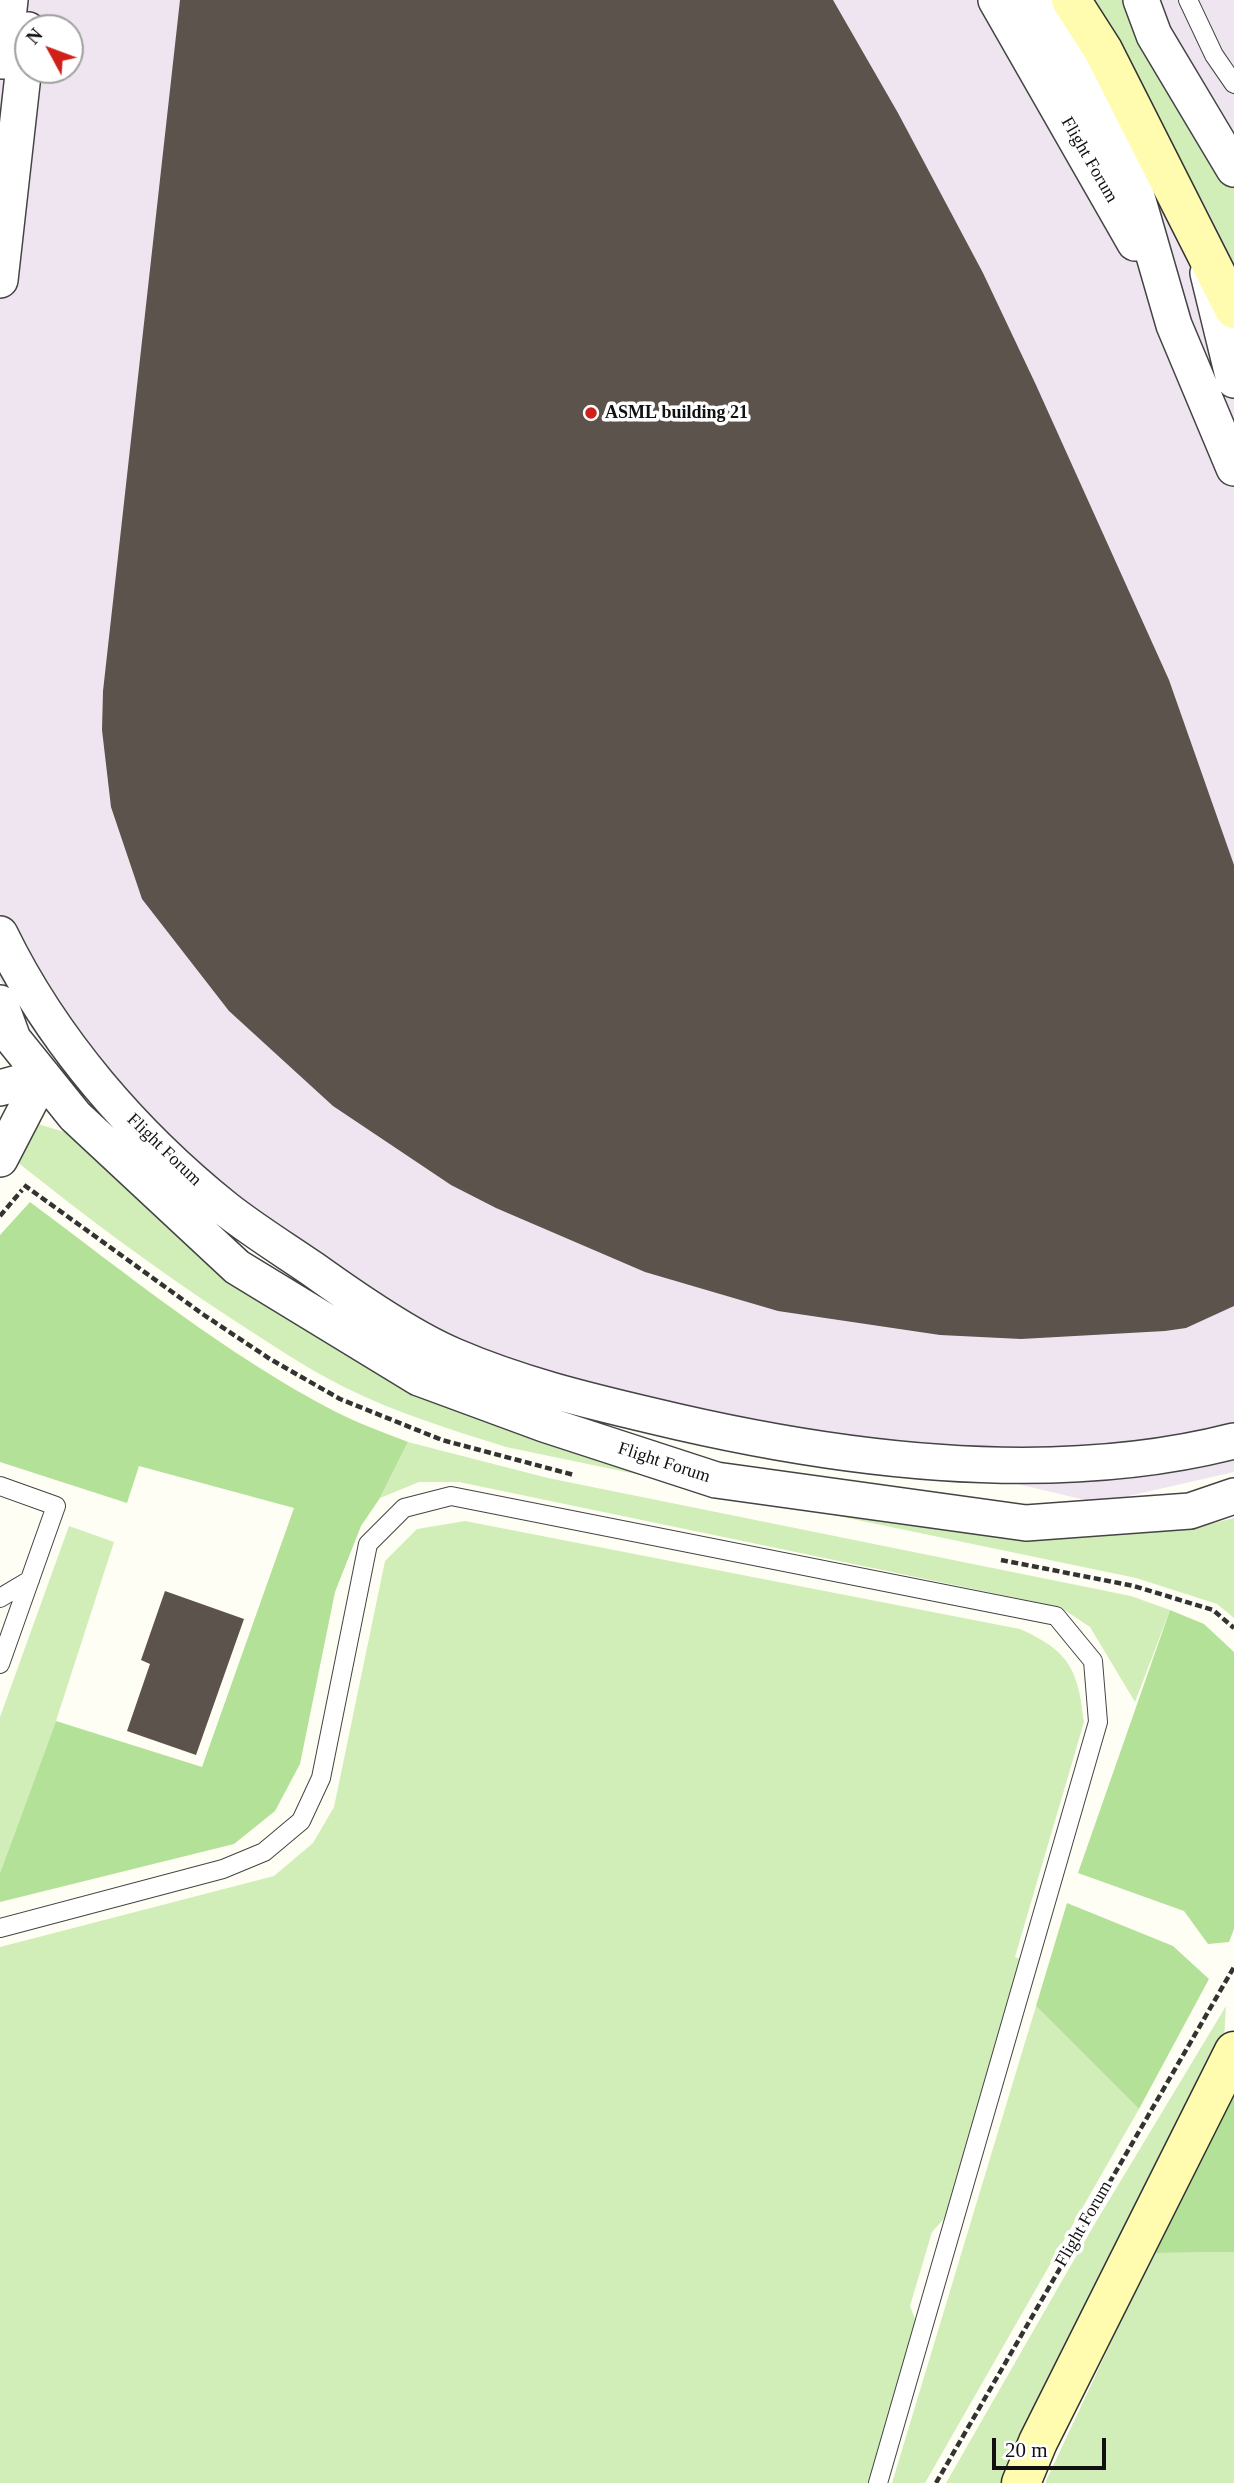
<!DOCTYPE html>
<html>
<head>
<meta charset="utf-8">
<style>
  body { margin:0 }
  #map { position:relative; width:1234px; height:2483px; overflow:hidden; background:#fffef5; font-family:Georgia,serif }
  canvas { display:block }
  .north { position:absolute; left:14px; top:14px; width:70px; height:70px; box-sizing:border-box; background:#fff; border:2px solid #a0a0a0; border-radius:50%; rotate:311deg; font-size:19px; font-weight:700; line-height:28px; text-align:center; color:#111 }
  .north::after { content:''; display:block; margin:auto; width:24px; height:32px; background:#d0201a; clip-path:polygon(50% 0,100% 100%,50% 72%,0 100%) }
  .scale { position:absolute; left:992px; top:2438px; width:114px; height:32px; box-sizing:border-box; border:4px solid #111; border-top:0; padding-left:9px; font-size:21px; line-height:24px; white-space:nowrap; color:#111; -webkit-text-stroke:5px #fff; paint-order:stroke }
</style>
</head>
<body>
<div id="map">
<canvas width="1234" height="2483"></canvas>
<div class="north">N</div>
<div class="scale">20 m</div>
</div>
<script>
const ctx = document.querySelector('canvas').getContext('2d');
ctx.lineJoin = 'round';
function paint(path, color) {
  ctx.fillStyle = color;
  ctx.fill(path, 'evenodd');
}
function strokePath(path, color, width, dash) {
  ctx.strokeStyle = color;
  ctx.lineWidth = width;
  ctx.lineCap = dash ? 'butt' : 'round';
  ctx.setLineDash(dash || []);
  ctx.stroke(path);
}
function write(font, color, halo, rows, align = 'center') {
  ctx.font = font + ' Georgia,serif';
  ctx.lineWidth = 7;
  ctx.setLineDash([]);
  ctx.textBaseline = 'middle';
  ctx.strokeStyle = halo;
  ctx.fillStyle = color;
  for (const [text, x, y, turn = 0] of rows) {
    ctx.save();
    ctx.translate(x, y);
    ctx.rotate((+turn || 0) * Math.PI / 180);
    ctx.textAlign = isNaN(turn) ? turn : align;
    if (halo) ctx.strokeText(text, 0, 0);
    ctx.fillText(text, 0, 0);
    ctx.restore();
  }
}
paint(new Path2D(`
  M0,0H1234V1472L1098,1503L399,1338L183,1194L38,1038L0,980ZM28,28H70V70H28Z`), '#efe5f0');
paint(new Path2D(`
  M1089,0H1131L1146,39L1234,188V264L1205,205Z
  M38,1124L68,1133L434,1398L1026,1533L1190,1529L1234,1518V1618L1217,1604L1136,1578L506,1447C452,1430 397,1413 346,1388C306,1368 269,1343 232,1319C157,1270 86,1217 16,1161Z
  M408,1442L548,1478L1131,1596L1170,1610L1135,1702L1090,1627L1060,1607L459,1482H419L380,1498Z
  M465,1521L1020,1629C1069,1651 1078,1669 1084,1722L1015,1957L1026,1961L953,2209L932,2232L910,2306L917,2324L871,2483H0V1947L274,1876L313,1843L334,1807L385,1561L417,1529Z
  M69,1526L114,1542L56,1721L0,1873V1717Z
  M1036,2006L1139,2109L925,2483H892Z
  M1226,2006L1224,2040L1117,2241L1004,2483H946L1094,2225Z
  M1234,2252V2483H1045L1153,2253Z`), '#d1eeb9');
paint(new Path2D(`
  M30,1202C128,1275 225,1354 334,1411C357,1423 383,1432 408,1442L380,1498L361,1526L335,1592L300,1764L275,1811L234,1844L0,1902V1873L56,1721L202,1767L294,1508L139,1466L127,1503L0,1462V1235Z
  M1170,1610L1204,1624L1234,1652V1929L1229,1942L1208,1944L1184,1911L1078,1873Z
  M1067,1903L1173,1946L1209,1979L1139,2109L1036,2006Z
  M1234,2089V2252L1153,2253Z`), '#b3e197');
paint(new Path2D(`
  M180,0H833L898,113L983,273L1036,385L1169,680L1234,865V1306L1186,1328L1165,1331L1021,1339L940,1335L778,1311L645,1272L496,1208L451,1185L333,1106L229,1011L142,899L111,807L102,730L103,691Z
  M165,1591L244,1619L196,1755L127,1731L150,1664L141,1660Z`), '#5b534c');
const lane = new Path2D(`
  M1188,0L1214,55L1234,84
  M0,1486L56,1506L0,1664
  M0,1598L30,1580
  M0,1928L223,1869L264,1852L301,1821L321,1778L368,1544L404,1508L451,1496L1056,1616L1093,1661L1098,1722L878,2483`);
const street = new Path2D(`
  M996,0L1135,243
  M1033,0L1094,102L1133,183L1174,325L1234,468
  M1141,0L1154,35L1234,169
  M3,61L10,0
  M1208,273L1234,380
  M0,280L28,30
  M0,934C52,1041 134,1135 226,1209C254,1231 285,1250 314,1270C353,1298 411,1338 454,1356C519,1384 585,1400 653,1416C836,1460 1050,1488 1234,1441
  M0,1003L13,1039L75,1116L237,1267L419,1378L544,1424L716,1480L1026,1523L1190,1511L1234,1496
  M0,1088L43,1076
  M0,1159L43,1076`);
const secondary = new Path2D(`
  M1071,0L1103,50L1234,309
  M1021,2483L1038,2442L1234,2051`);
strokePath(lane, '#444', 20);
strokePath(street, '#444', 38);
strokePath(secondary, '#333', 41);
strokePath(new Path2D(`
  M24,1185L204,1315L270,1359L340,1399L442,1440L574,1475
  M0,1216L22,1190
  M1001,1560L1134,1586L1213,1610L1234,1628
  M936,2483L1234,1967`), '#333', 4.5, [7, 3.5]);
strokePath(lane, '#fff', 18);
strokePath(street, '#fff', 35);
strokePath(secondary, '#fffcb0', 38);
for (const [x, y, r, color] of [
  [591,413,7,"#d0201a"]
]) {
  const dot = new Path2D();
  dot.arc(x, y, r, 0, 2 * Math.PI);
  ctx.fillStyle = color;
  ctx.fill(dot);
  strokePath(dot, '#fff', 2.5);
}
write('18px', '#111', '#fff', [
  ["Flight Forum",1089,160,60],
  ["Flight Forum",164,1150,44],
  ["Flight Forum",664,1463,18],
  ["Flight Forum",1084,2224,-60]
]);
write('bold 18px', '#111', '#fff', [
  ["ASML building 21",605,413]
], 'left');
</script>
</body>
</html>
